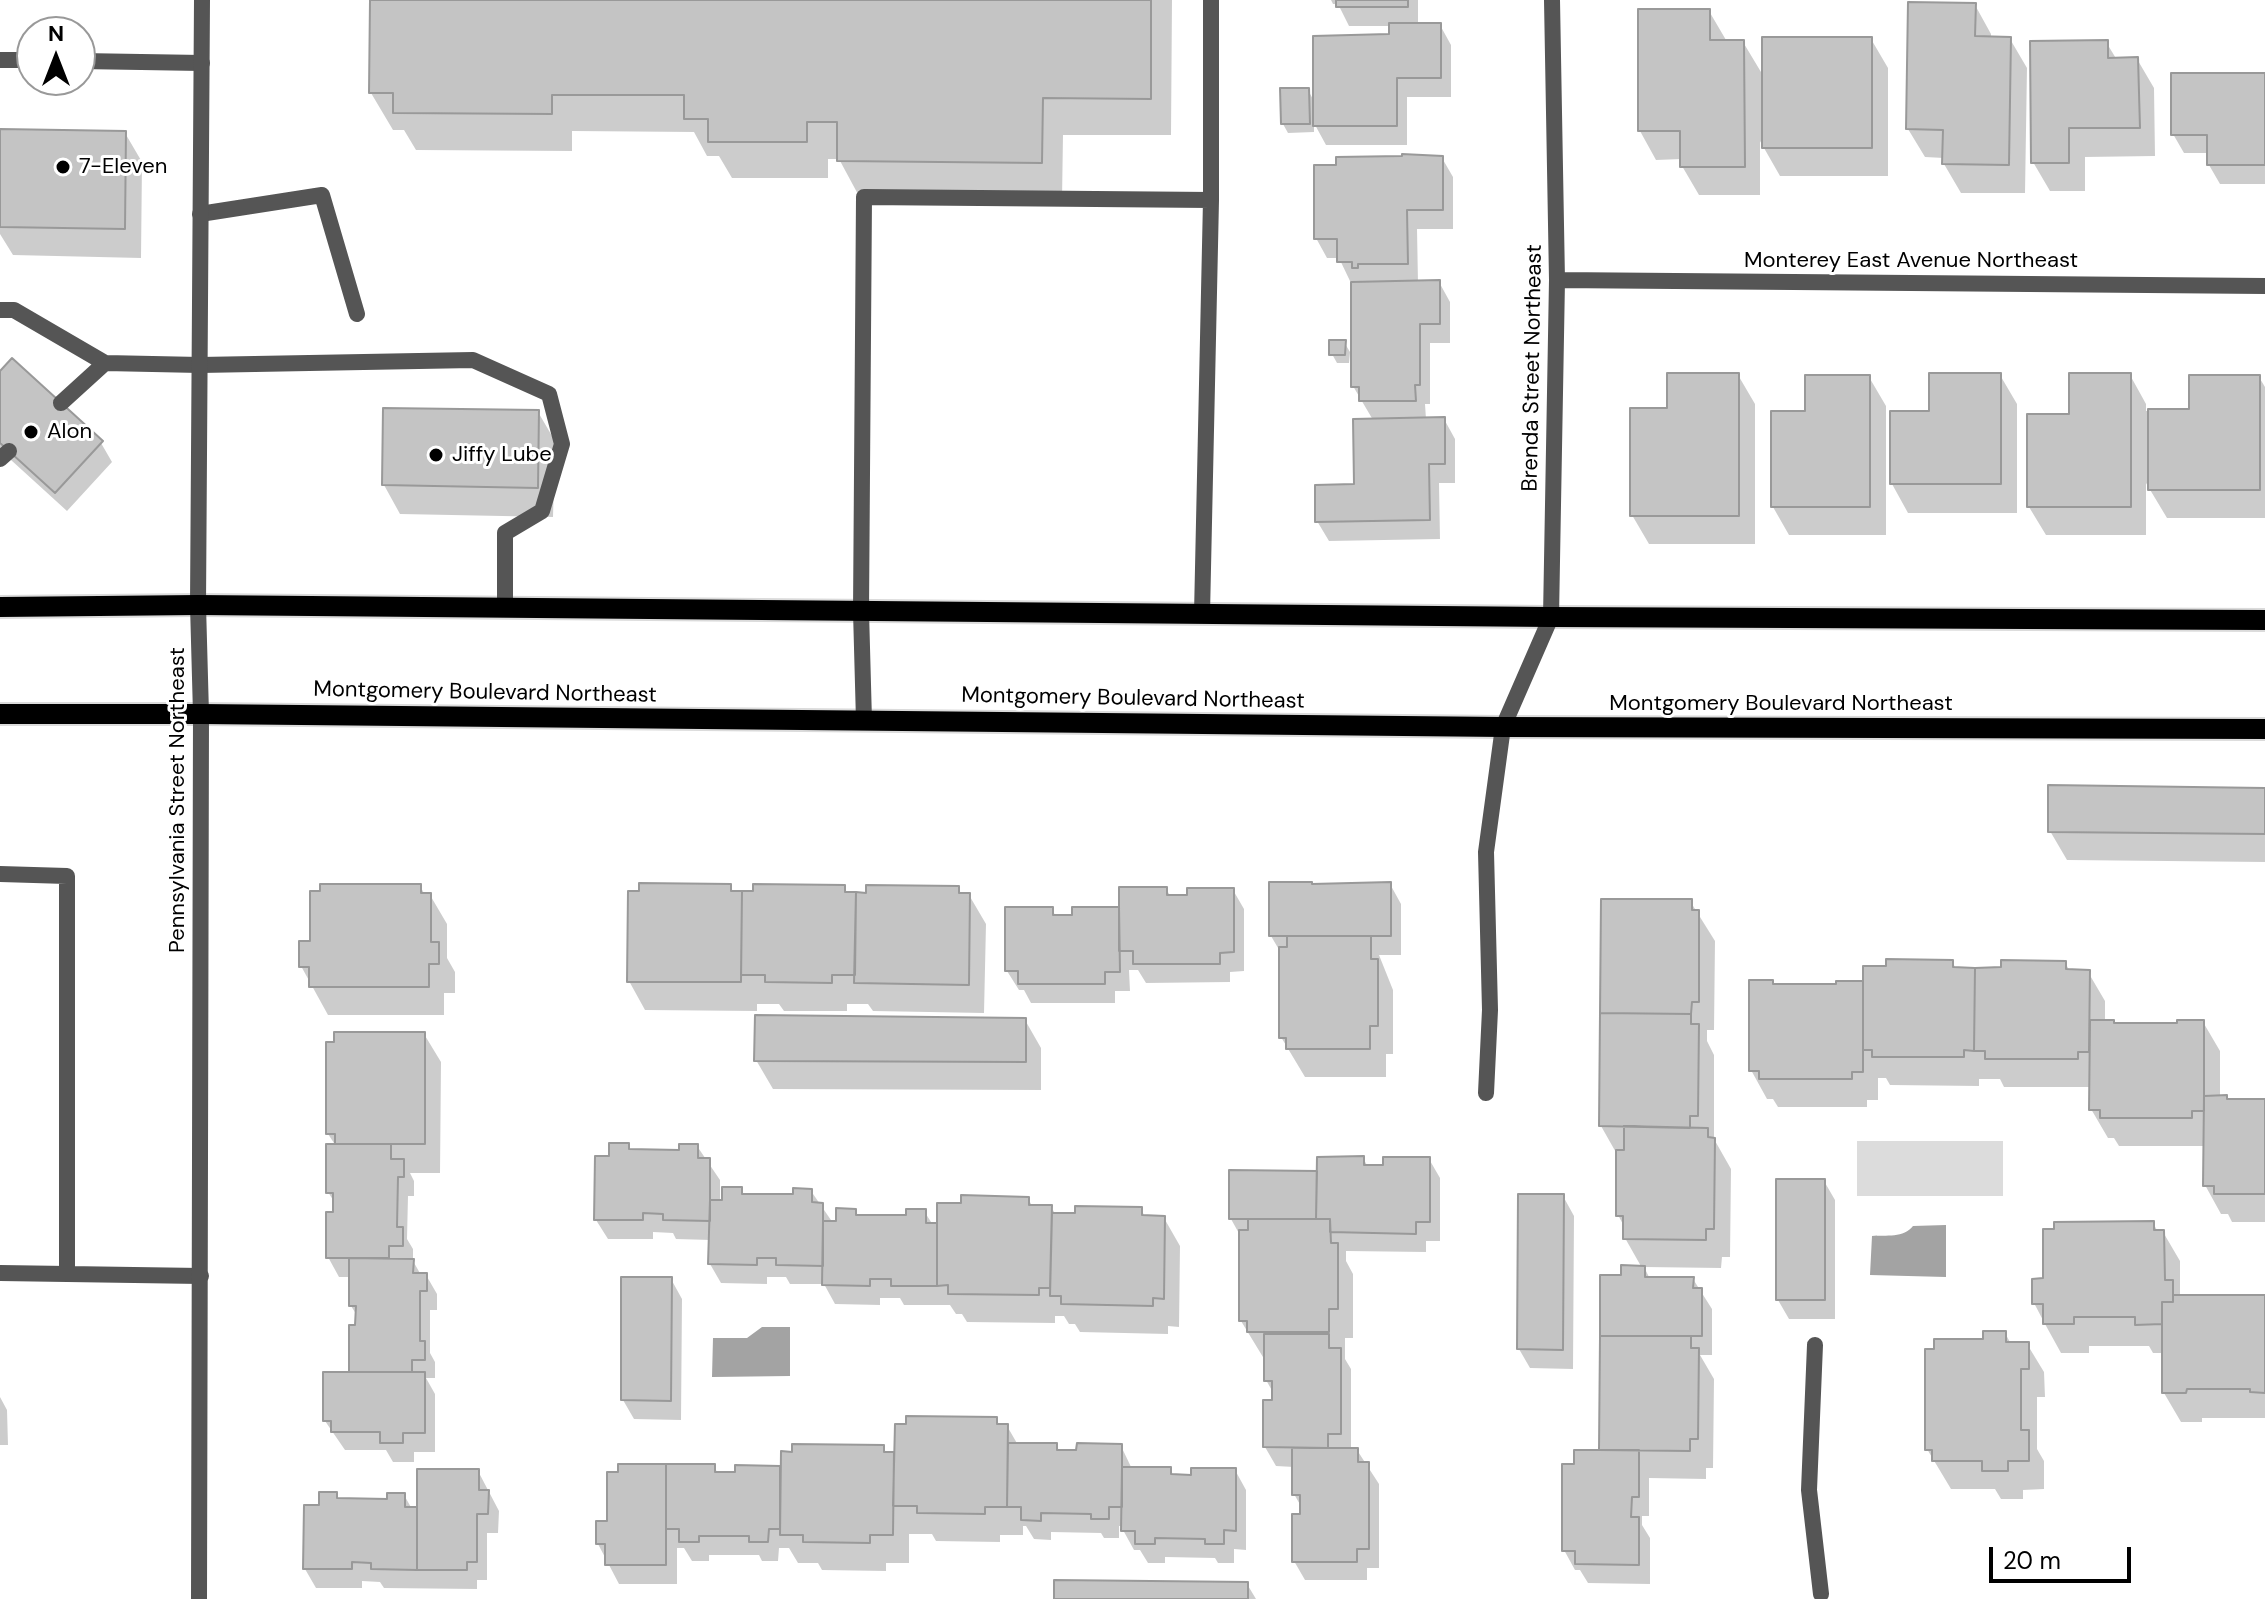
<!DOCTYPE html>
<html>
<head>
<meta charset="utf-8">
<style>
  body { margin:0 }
  #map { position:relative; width:2265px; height:1599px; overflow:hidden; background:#fff; font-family:"DM Sans",sans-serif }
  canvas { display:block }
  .north { position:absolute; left:16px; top:16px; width:80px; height:80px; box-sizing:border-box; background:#fff; border:2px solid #999; border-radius:50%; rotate:0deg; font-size:22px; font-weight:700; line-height:32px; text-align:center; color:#000 }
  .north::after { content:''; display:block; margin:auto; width:28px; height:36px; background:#000; clip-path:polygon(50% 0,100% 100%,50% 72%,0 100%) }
  .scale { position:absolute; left:1989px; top:1547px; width:142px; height:36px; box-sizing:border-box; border:4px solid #000; border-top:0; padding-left:10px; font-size:24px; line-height:28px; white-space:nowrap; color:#000; -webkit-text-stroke:6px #fff; paint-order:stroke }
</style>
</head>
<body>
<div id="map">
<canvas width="2265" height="1599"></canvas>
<div class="north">N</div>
<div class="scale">20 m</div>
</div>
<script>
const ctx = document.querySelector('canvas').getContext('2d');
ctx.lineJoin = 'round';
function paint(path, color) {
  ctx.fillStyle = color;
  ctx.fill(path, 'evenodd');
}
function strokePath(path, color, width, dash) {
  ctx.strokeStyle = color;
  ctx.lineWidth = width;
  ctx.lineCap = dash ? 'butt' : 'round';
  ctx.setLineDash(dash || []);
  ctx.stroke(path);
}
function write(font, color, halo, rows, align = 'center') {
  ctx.font = font + ' "DM Sans",sans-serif';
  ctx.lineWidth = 6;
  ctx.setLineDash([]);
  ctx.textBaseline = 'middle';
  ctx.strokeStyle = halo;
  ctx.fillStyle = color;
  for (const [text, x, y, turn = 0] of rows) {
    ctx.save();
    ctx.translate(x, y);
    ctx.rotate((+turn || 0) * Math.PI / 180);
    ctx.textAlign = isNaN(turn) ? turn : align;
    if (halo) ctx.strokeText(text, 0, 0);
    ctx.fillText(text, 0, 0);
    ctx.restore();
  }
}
paint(new Path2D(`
  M1857,1141H2003V1196H1857Z`), '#dcdcdc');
paint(new Path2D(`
  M1946,1225V1277L1870,1275L1872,1236C1886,1235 1904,1238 1913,1226Z
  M762,1327H790V1376L712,1377L713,1338H747Z`), '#a3a3a3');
paint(new Path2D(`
  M372,0H1172L1171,135H1063L1062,200L860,198L839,159H828V178H732L719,156H707L694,132L572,131V151L416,150L404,130H393L371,93Z
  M1331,0H1418V25H1440L1451,45V97H1407V145H1326L1314,123V132L1288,133L1283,124L1308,90L1315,103L1391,36V26H1349L1338,4H1333Z
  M1975,5L1991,34V38L2010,39L2027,68L2025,193H1961L1944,164V158L1925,157L1908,129Z
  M1709,11L1726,40L1743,42L1764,77L1871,39L1888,68V176H1780L1760,141V195H1699L1682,166V159L1656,160L1640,131Z
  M2106,42L2117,60L2137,59L2154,88L2155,156L2085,157V191H2050L2033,162Z
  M2265,75V184H2220L2209,165V153H2184L2173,134Z
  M0,131L125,133L142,162L141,258L13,255L0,234Z
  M1442,158L1453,177V229H1417L1418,283L1439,282L1450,302V343H1430V404H1425L1426,419H1444L1455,439V483H1439L1440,539L1329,541L1317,521L1356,486L1373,420L1353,386V281H1350L1339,258H1327L1316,238Z
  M1344,342L1350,352L1349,363H1337L1332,354Z
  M0,374L101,443L112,462L67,511L0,450Z
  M1738,375L1755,404V544H1649L1632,515L1669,410Z
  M2000,375L2017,404V513H1908L1892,484L1931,413Z
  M2130,375L2146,404V411H2191L2259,377L2265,387V518H2167L2146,483V535H2046L2029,507L2071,416Z
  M1869,377L1886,406V535H1789L1773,507L1807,413Z
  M538,412L555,441L553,517L400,514L384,485Z
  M2265,790V862L2067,860L2050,831Z
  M1390,884L1401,904V955H1379L1393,990V1054H1386V1077H1305L1281,1037V953L1271,936Z
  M420,886L425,895H430L447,924V958L455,972V993H444V1015H328L301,966L312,943L322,893Z
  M730,886L734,893L844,887L848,894L958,888L962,895H969L986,924L984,1013L873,1011L868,1004H847V1011H784L779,1004H757V1011L645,1010L629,981Z
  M1166,889L1171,897H1189L1233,890L1244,909V971L1230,972V982L1146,983L1138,970H1129L1130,991H1115V1003H1031L1024,990H1019L1007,971L1052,909L1056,917L1121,909Z
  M1690,901L1715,941L1714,1030H1707V1041L1714,1055V1139L1731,1169L1730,1257H1722L1721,1268L1644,1267L1650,1279H1693L1712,1309V1355H1700L1714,1379L1713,1468H1706V1479L1649,1478V1516H1642V1525L1650,1538V1584L1588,1583L1580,1570H1575L1564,1550L1576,1466L1601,1452L1623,1277L1642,1268L1625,1238V1228L1618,1215V1156L1601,1126Z
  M1952,962L1957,970H1975L2065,963L2070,971L2088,972L2105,1001V1022L2115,1025H2179L2203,1022L2220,1051V1097H2226L2228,1101H2265V1222H2232L2228,1214H2221L2205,1185V1146H2119L2114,1138H2108L2091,1109V1087H2004L2000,1079H1979V1086L1890,1085L1886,1078H1878V1100H1867V1107H1778L1773,1099H1767L1751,1070L1772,982L1774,986H1838L1865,983Z
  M1025,1020L1041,1048V1090L773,1089L756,1060Z
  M424,1034L441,1062L440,1173H410L414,1181V1196H408L407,1239L413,1249V1261L421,1275H426L437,1294V1310H430V1353L435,1362V1378H426L435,1394V1452H414V1462H393L386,1450H345L325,1421L351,1374L358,1317L351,1306V1277H339L328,1257L335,1214V1203L328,1192L336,1146L328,1134Z
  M627,1145L631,1151L681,1152L697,1146L720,1180V1202L741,1189L745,1196H795L811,1191L833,1223L855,1210L859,1217H908L924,1211L933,1225L1028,1199L1033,1207H1051L1056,1215L1141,1209L1145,1217L1164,1218L1180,1246L1179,1327L1168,1326V1334L1080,1332L1075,1324H1069L1064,1316H1055V1323L967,1322L962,1314H956L950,1305H904L900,1298H880V1305L835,1304L824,1284H790L786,1277H767V1284L721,1283L710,1264L711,1240L676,1239L673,1233L653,1232V1239H608L596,1220L611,1158Z
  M1363,1158L1368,1167H1385L1429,1159L1440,1178V1241H1426V1252L1346,1251V1261L1353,1274V1338H1345V1359L1351,1369V1450H1357L1379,1484V1568H1367V1580H1305L1294,1561L1302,1508L1294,1494V1467L1276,1466L1265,1447L1274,1394L1266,1380V1362L1241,1321V1237L1231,1219L1319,1173Z
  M1824,1181L1835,1200V1319H1789L1778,1300Z
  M1563,1196L1574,1216L1573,1369L1530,1368L1519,1349Z
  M2153,1223L2158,1232H2163L2180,1261V1297L2265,1299V1418H2202V1422H2181L2164,1393V1353H2153L2149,1346H2089V1353H2061L2045,1324L2034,1303L2045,1280Z
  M671,1279L682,1299L681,1420L634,1419L623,1400Z
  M2005,1333L2011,1344H2027L2044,1372L2045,1397H2037V1449L2044,1461V1489L2023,1490V1499H2001L1995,1489H1951L1927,1449L1986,1341Z
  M0,1397L7,1410L8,1445H0Z
  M996,1419L1000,1426H1007L1018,1445H1056L1060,1452L1121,1446L1132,1469H1170L1174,1476L1193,1477L1235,1470L1246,1490V1550L1234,1549V1563H1218L1215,1558L1165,1557V1563H1148L1140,1550H1134L1123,1530V1526H1119V1538H1104L1101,1533L1051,1532V1540L1034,1539L1026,1526H1023V1535H1000V1542L936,1541L932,1534H909V1563H886V1571L822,1570L818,1563H798L789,1548H779L778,1561H762L759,1555H709V1561H692L684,1548H677V1584H619L598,1544L609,1523L714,1466L718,1474L779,1468L783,1474L883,1447L887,1454H896Z
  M478,1471L499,1511L498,1533H487V1580H477V1589L384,1588L380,1582L362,1581V1588H316L305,1569L321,1507L335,1494L339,1500L389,1501L404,1495L412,1509H419Z
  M1247,1584L1256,1599H1056Z`), '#0003');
const building = new Path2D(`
  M370,0H1151V99L1043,98L1042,163L837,161V122H807V142H708V119H684V95H552V114L393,113V93H369Z
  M1336,0H1408V7H1336Z
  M1908,2L1976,3L1975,36L2011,37L2009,165L1942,164L1943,130L1906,129Z
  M1638,9H1710V40H1744L1745,167H1680V131H1638Z
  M1389,23H1441V78H1397V126H1313V36L1389,34Z
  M1762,37H1872V148H1762Z
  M2108,40V58L2138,57L2140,128H2069V163H2031L2030,41Z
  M2171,73H2265V165H2207V135H2171Z
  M1280,88H1309L1310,124H1281Z
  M0,129L126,131L125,229L0,227Z
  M1402,154L1443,156V210H1407L1408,264H1358V268H1352V262H1337V239H1314V165H1336V157L1402,156Z
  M1440,280V324H1420V385H1415L1416,401H1359V387H1351V282Z
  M1329,340H1346L1345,355H1329Z
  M12,358L103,441L55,493L0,443V371Z
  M1667,373H1739V516H1630V408H1667Z
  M1929,373H2001V484H1890V411H1929Z
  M2069,373H2131V507H2027V414H2069Z
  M1805,375H1870V507H1771V411H1805Z
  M2189,375H2260V490H2148V409H2189Z
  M383,408L539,410L538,488L382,485Z
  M1445,417V464H1429L1430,520L1315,522V485L1354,484L1353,419Z
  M2048,785L2265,788V834L2048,832Z
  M1269,882H1312V884L1391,882V936H1269Z
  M639,883L731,884V891H742L741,982H627L628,891H639Z
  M320,884H421V893H431V942H439V964H429V987H309V967H299V941H310V891H320Z
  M753,884L845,885V892H856L855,975H832V983L765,982V975H741L742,891H753Z
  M866,885L959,886V893H970L969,985L854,983L856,892L866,893Z
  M1119,887H1167V895H1187V888H1234V952L1220,953V964H1133V951H1119Z
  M1601,899H1692V910H1699V1002H1692L1691,1014L1600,1013Z
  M1005,907H1053V915H1072V907H1119L1120,972H1105V984H1018V971H1005Z
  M1287,936H1371V959H1378V1026H1370V1049H1286V1038H1279V947H1287Z
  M1886,959L1953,960V967L1975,968L1974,1051L1964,1050V1057H1872V1050H1863V966H1886Z
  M2001,960L2066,961V969L2090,970L2089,1052H2078V1059H1985V1051H1974L1975,968L2001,967Z
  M1749,980H1773V984H1836V981H1863V1072H1852V1079H1759V1071H1749Z
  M1600,1013L1691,1014V1024H1699L1698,1116H1690V1128L1599,1126Z
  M755,1015L1026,1018V1062L754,1061Z
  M2090,1020H2114V1023H2177V1020H2204V1111H2192V1118H2100V1110H2089Z
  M334,1032H425V1144H335V1134H326V1042H334Z
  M2227,1095V1099H2265V1194H2214V1186H2203L2204,1096Z
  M1624,1126L1708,1128V1137L1715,1138L1714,1229H1706V1240L1623,1239V1216H1616V1150H1624Z
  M609,1143H629V1149L679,1150V1144H698V1158H710V1221L663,1220V1214L643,1213V1220H594L595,1156H609Z
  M326,1144H391V1159H404V1177H398L397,1227H403V1246H389V1258H326V1212H333V1193H326Z
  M1364,1156V1165H1383V1157H1430V1222H1416V1234L1330,1232V1219H1316L1317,1157Z
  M1229,1170L1317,1171L1316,1219H1229Z
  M1776,1179H1825V1300H1776Z
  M722,1187H742V1194H793V1188L812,1189V1202L823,1203V1266L776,1265V1258H757V1265L708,1264L710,1200H722Z
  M1518,1194H1564L1563,1350L1517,1349Z
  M961,1195L1029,1197V1205H1052L1050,1288H1039V1295L948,1294V1285L937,1286V1203H961Z
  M1075,1206L1142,1207V1215L1165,1216L1164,1299L1153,1298V1306L1061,1304V1296H1050L1052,1213H1075Z
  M836,1208L856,1209V1215H906V1209H926V1223H937V1286H891V1279H870V1286L822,1285L823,1221H836Z
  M1248,1219H1330L1331,1243H1338V1309H1329V1332H1247V1321H1239V1230H1248Z
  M2154,1221V1230H2164L2165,1280H2173V1302H2162V1324L2135,1325V1317H2074V1324H2043V1304H2032V1279L2043,1278V1229H2054V1222Z
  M349,1258L414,1259L413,1273H427V1291H420V1341H425V1360H412V1372H349V1325H355L356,1306H349Z
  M1621,1265L1645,1266V1277H1694L1693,1288H1702V1336H1600V1275H1621Z
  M621,1277H672L671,1401L621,1400Z
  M2173,1295H2265V1393L2250,1392V1389H2187L2186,1393H2162V1302H2173Z
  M1983,1331H2006V1342H2029V1369H2021V1430H2029V1461H2008V1471H1982V1461H1932V1450H1925V1349H1934V1339H1983Z
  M1264,1334H1329V1348H1341V1434H1328V1448L1263,1447V1400H1272V1381H1264Z
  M1600,1336H1691V1348H1699L1698,1439H1690V1451L1599,1450Z
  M323,1372H425V1433H403V1443H380V1432H331V1421H323Z
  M906,1416L997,1417V1424H1008L1007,1507H985V1514L917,1513V1506H893L895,1424H906Z
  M1008,1443H1057V1450H1076L1077,1443L1122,1444V1507H1109V1519H1091V1514L1041,1513V1521L1021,1520V1507H1007Z
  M792,1444L884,1445V1452H894L893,1535H870V1543L803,1542V1535H780L781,1451L792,1452Z
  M1292,1448H1358V1462H1369V1549H1357V1562H1292V1514H1300V1495H1292Z
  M1574,1450H1639V1497H1632L1631,1517H1639V1565L1575,1564V1551H1562V1464H1574Z
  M618,1464H666V1565H605V1544H596V1521H607V1472H618Z
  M666,1464H715V1472H735V1465L780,1466V1529H769L768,1542H749V1536H699V1542H679V1529H666Z
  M1122,1467H1171V1474L1191,1475V1468H1236V1531L1224,1530V1544H1205V1539L1155,1538V1544H1135V1531H1121Z
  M417,1469H479V1490H489L488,1514H477V1562H467V1570H417Z
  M319,1492H337V1498L387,1499V1493H405V1507H417V1570L371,1569V1563L352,1562V1569H303L304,1505H319Z
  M1054,1580L1248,1582V1599H1054Z`);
paint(building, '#c4c4c4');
strokePath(building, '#999', 2);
const primary = new Path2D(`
  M0,607L198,605L1551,617L2265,620
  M0,714H201L1503,727L2265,729`);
strokePath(primary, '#dbdbdb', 24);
strokePath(new Path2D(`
  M0,60H32
  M80,61L202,63
  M200,214L322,195L357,314
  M0,310H14L105,363
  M61,403L105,363L200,365L473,360L549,394L562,444L542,511L505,533V608
  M0,459L9,451
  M1202,614L1211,200
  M864,721L861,611L864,197L1211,200V0
  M0,874L67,876V1274
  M1486,1093L1490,1010L1486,852L1503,727
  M0,1273L201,1276
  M1815,1345L1809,1490L1821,1594`), '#555', 16);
strokePath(new Path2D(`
  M1557,280L2265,286
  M1503,727L1551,617L1557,280L1552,0`), '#555', 16);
strokePath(new Path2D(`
  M199,1599L201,714L198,605L202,0`), '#555', 16);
strokePath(primary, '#000', 20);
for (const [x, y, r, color] of [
  [63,167,8,"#000"],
  [31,432,8,"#000"],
  [436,455,8,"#000"]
]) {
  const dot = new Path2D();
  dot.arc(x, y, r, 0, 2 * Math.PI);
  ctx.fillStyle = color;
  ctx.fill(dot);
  strokePath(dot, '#fff', 3);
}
write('22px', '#000', '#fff', [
  ["7-Eleven",79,167],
  ["Alon",47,432],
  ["Jiffy Lube",452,455]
], 'left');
write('22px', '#000', '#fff', [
  ["Monterey East Avenue Northeast",1911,261],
  ["Brenda Street Northeast",1533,368,-89],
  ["Montgomery Boulevard Northeast",485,693,1],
  ["Montgomery Boulevard Northeast",1133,699,1],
  ["Montgomery Boulevard Northeast",1781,704],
  ["Pennsylvania Street Northeast",178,800,-90]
]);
</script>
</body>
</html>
